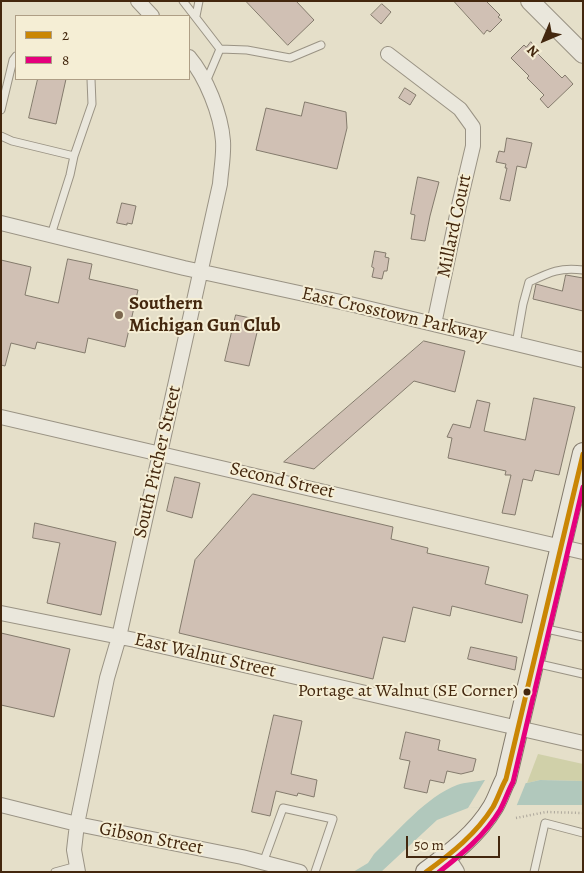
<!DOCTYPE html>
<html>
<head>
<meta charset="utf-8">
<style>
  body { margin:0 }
  #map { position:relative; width:584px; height:873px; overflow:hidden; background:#e5dfc9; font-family:Alegreya,serif }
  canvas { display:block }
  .frame { position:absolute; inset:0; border:2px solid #43270e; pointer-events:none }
  .legend { position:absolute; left:15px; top:15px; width:175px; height:65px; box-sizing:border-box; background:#f5eed5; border:1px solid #ae9e85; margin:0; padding:6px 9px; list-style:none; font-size:15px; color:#43270e }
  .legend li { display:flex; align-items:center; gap:10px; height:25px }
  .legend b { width:25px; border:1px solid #ae9e85 }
  .north { position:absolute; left:519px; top:15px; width:50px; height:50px; -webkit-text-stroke:4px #f5eed5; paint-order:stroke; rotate:225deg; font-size:14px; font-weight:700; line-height:20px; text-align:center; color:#43270e }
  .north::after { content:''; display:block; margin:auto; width:18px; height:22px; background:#43270e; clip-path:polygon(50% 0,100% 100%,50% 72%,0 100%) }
  .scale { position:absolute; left:406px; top:836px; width:94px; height:22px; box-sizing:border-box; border:2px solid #43270e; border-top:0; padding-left:6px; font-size:15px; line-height:18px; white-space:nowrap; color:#43270e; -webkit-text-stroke:4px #f5eed5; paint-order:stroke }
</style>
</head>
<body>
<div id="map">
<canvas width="584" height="873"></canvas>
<div class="frame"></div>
<ul class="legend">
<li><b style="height:6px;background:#ca8604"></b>2</li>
<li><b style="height:6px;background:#e5007d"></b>8</li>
</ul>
<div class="north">N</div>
<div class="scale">50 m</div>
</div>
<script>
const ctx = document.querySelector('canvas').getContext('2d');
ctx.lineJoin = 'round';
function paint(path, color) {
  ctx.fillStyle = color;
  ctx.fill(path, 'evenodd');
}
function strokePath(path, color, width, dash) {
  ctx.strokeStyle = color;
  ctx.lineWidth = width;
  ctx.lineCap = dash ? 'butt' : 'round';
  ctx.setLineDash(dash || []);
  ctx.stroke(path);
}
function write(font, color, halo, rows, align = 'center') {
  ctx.font = font + ' Alegreya,serif';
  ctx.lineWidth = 4;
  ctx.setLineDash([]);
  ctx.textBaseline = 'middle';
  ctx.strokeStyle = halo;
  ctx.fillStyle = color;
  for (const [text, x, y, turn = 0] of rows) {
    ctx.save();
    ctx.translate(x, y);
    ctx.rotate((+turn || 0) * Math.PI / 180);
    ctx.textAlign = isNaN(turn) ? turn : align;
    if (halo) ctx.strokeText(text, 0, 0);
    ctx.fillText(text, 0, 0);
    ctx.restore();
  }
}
paint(new Path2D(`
  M538,754L583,764V781L540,780L527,783Z`), '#d0d0a9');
paint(new Path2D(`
  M484,780L527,783L540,780L583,781V805H519L468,808L437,820L381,872H353L368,863L374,854C398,831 426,797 457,785C465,782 475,782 484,780Z`), '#b1c8bc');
paint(new Path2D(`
  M505,779L527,780L516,807L468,808L485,780Z`), '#e5dfc9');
const building = new Path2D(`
  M246,1H296L314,20L288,45Z
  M454,1H486L500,15L498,17L502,20L490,32L487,30L484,34Z
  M382,4L391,12L381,24L371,15Z
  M531,42L538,50L536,52L562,78L565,75L573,84L548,108L540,99L544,95L527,78L529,76L511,58L524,45L526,47Z
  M38,79H66L56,124L29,118Z
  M405,88L416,95L410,105L399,98Z
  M305,102L346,112L347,128L337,169L256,150L266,108L301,116Z
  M507,138L532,143L526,168L517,166L510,201L500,199L507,168H505L506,164L496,162L499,151L504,152Z
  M418,177L439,182L430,216L425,241L411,239L415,215L411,214Z
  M122,203L136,206L132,224L127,223V225L117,223Z
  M375,251L386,253L385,257L389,258L387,271H384L382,279L372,277L374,268L372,267Z
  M68,259L92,264L89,279L138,290L125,347L88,338L85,353L37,342L35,349L11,343L5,366L1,365V260L31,267L25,295L58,303Z
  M566,275L583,278V311L533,299L536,284L562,291Z
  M236,315L260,320L249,366L225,361Z
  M424,341L465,351L455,392L414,381L314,469L284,462Z
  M534,398L575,407L559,475L535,470L532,481L523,479L515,515L502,513L511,475H505L506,471L448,458L452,438L447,437L453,424L470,428L477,400L490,403L484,431L525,440Z
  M175,477L200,483L192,518L167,511Z
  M253,494L393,527L391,539L428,548L427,553L489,567L485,584L528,595L522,623L452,606L450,616L413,607L405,642L383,637L373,679L179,633L195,560Z
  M35,523L116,542L101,615L47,603L60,543L33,538Z
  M1,633L70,649L54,717L1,705Z
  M471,647L517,657L515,670L468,659Z
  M274,715L302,721L291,774L317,780L314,797L298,793L297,796L276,791L270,816L252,812Z
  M406,732L440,740L438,750L476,759L473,771L461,774L447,771L444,783L430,780L427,793L404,788L410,761L400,759Z`);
paint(building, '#d0c0b4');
strokePath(building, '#837a6c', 1);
const service = new Path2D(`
  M183,1L220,49L206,82
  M196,16L199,1
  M220,49L247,50L290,58L321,45
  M1,110L13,60L16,56
  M1,136L12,141L74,156
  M51,235L70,175L74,156L92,104L91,79
  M516,344L523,304L529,282C550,272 560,267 583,270
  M542,628L583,637
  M535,663L583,674
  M263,863L283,808L333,819L315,872
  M55,872L77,866
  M534,872L545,823L583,833`);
const minor = new Path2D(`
  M138,1L152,16
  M388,54L460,109L473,127V146L460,201L434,324
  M1,223L184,268L350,304L583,360
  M1,417L583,552
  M1,613L135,640L583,743
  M1,805L77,824L242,857L300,872
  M78,872L74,850L77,824L107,678L119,637L220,184C221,170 224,155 223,141C221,114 206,77 189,57`);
const tertiary = new Path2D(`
  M530,1L583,54
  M446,858L455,872`);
const secondary = new Path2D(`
  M426,872C451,854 477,834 493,807C498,799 501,788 506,779L583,453`);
strokePath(service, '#9a9384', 9);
strokePath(minor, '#9a9384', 16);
strokePath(tertiary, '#9a9384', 20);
strokePath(secondary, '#837a6c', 22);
strokePath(new Path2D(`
  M516,818L546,812L583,813`), '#aba59a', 2.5, [1, 2.5]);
strokePath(service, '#eae7dc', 7);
strokePath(minor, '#eae7dc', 14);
strokePath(tertiary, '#eae7dc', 18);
strokePath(secondary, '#eae7dc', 20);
strokePath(new Path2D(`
  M426,872C452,853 476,834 493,807C498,798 501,788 506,779L583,454`), '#ca8604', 5);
strokePath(new Path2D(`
  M439,872C462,854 485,835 500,810C505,801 508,791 513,782L583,487`), '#e5007d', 5);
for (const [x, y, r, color] of [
  [119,315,5,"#7c674f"],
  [527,692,4.5,"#43270e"]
]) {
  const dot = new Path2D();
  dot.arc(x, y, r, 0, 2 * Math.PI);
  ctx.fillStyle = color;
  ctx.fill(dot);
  strokePath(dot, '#f5eed5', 2);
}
write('18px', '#43270e', '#f5eed5', [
  ["Portage at Walnut (SE Corner)",518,692]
], 'right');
write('19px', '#43270e', '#f5eed5', [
  ["Millard Court",455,226,-78],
  ["East Crosstown Parkway",394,315,13],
  ["South Pitcher Street",158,462,-77],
  ["Second Street",282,481,13],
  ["East Walnut Street",205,656,13],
  ["Gibson Street",151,839,11]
]);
write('bold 19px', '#43270e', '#f5eed5', [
  ["Southern",129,304],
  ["Michigan Gun Club",129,326]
], 'left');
</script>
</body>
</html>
